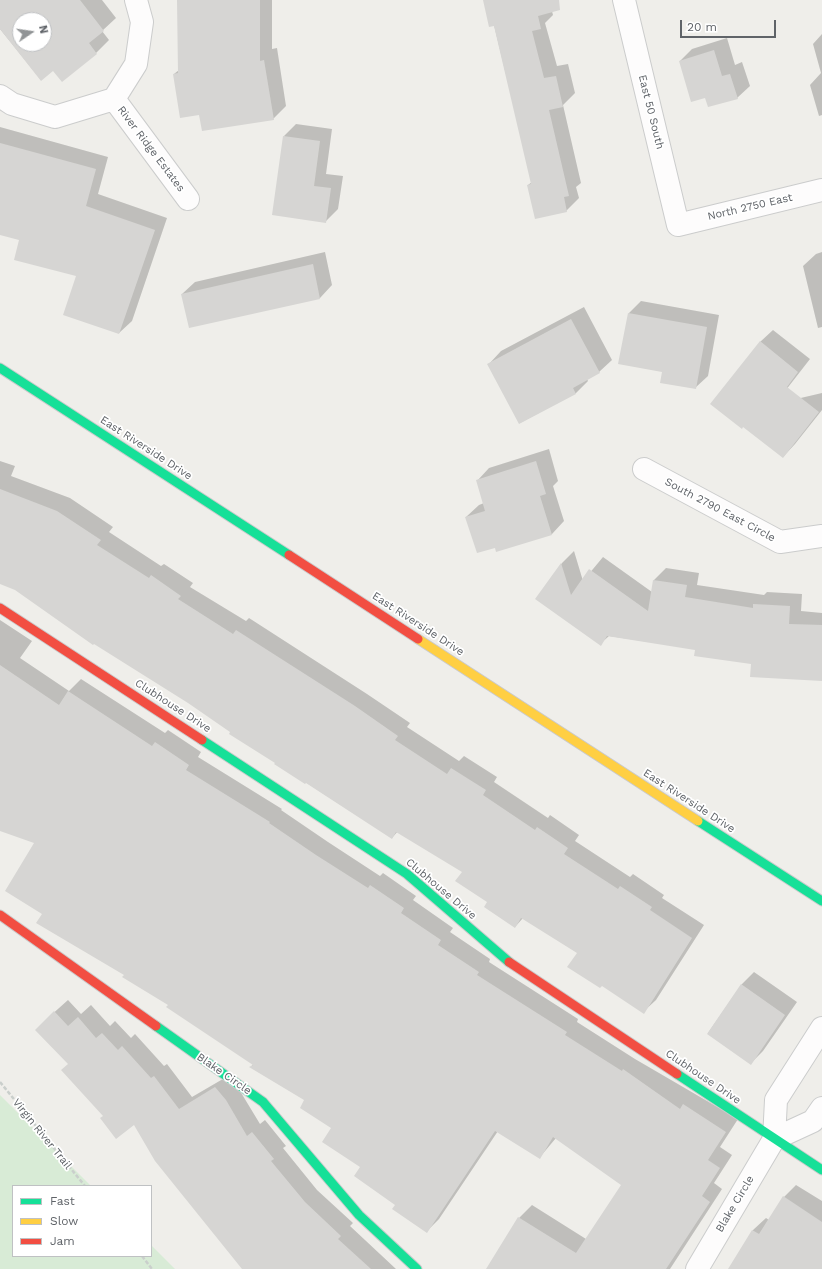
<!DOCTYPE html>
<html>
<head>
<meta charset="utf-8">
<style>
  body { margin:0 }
  #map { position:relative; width:822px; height:1269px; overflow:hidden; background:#efeeea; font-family:"Work Sans",sans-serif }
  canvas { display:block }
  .legend { position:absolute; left:12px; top:1185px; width:140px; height:72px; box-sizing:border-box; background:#fff; border:1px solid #bfc1c3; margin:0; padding:5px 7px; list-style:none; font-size:12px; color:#5f6368 }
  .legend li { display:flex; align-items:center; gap:8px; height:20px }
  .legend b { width:20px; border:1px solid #bfc1c3 }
  .north { position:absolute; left:12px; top:12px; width:40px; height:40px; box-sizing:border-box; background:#fff; border:1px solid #bfc1c3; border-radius:50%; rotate:77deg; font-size:11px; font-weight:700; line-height:16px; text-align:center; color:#5f6368 }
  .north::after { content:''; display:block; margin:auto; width:14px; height:18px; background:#919496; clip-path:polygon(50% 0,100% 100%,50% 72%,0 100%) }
  .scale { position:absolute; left:680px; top:20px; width:96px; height:18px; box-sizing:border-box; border:2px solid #5f6368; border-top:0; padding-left:5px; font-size:12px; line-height:14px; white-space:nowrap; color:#5f6368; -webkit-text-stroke:3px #fff; paint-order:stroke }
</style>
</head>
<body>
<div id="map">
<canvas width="822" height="1269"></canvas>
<ul class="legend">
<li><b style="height:5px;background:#16e098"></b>Fast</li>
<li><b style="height:5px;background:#ffcf43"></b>Slow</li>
<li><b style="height:5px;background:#f24e42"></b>Jam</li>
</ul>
<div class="north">N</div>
<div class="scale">20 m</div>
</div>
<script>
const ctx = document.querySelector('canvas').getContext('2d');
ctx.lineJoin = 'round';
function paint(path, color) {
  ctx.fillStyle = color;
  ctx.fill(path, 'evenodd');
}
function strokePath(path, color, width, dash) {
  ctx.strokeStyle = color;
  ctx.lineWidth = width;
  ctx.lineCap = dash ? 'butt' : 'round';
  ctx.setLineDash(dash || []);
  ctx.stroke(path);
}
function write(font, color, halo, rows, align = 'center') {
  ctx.font = font + ' "Work Sans",sans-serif';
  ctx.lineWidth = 3.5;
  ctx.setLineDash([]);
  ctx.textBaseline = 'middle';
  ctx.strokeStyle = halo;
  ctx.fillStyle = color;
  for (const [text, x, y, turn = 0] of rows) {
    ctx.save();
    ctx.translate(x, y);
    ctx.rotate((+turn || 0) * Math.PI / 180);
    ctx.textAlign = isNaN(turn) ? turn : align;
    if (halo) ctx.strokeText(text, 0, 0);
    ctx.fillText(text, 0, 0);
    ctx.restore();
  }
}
paint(new Path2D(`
  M0,1095L91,1186H13V1256H151V1245L175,1269H0Z`), '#d8ebd6');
paint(new Path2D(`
  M0,0H102L116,18L102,31L109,40L96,53L62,80L53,70L41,80L0,29ZM20,20H44V44H20Z
  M178,0H272V49L277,48L286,106L273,119L200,114L174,74L179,70Z
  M484,0H549L553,15L545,23L557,66L568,64L575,93L563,105L581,183L576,187L579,198L566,211L528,185L532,182L494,25Z
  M822,34V115L819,116L810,85L821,73L813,44Z
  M727,38L735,65L742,62L750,86L737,98L706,97L680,61L692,49Z
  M296,124L332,129L326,174L343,176L338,209L325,222L284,136Z
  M0,127L108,157L98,194L167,218L132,321L119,333L78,275L20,239L0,234Z
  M325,252L332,285L320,298L190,327L182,294L195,282Z
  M822,252V327L818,328L803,266L816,254Z
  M641,301L719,315L708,376L695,388L663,371L620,363L629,313Z
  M584,307L612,360L599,372L587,379L588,381L576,393L520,423L489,364L501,351Z
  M773,330L810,359L775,404L822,393V410L795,444L783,457L760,342Z
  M549,449L558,481L553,486L564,521L552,534L495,546L466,517L479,505L484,503L477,481L489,468Z
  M0,461L15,466L11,476L70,498L113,527L109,532L161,566L164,564L193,583L190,587L246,621L249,618L367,694L410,723L407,727L459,761L464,756L497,777L494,782L548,818L550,815L579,835L575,841L630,877L633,874L664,895L662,898L704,925L656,1000L643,1012L578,953L523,918L515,927L488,902L464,871L398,831L392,838L276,763L189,702L16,589L0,583Z
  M574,551L583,581L603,557L652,592L654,580L666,568L699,573L697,585L764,595L767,592L802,594L801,611L822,613V680L696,649L609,636L600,644L537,599L562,563Z
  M0,620L32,641L20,658L69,691L81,679L165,733L168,730L201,752L198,757L282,809L281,810L328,842L380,876L383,873L416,896L413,900L453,928L450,932L490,959L489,962L578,1019L577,1022L635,1059L738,1119L720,1147L732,1155L714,1183L722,1189L670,1269H487L519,1218L532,1205L586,1239L623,1184L556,1138L540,1157L498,1131L439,1219L427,1231L397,1205L361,1167L333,1128L306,1100L251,1067L253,1064L125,974L44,913L36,842L0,830Z
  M754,972L797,1002L763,1051L751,1063L708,1033L742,984Z
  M68,1000L81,1014L91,1005L110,1026L115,1021L131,1038L135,1034L164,1066L167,1064L192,1097L228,1076L240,1091L260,1124L265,1120L286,1146L283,1148L317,1190L353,1223L350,1226L396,1269H243L134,1124L104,1115L69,1064L49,1017Z
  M796,1185L822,1201V1269H733L730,1267L753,1230L766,1218L769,1220L784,1197Z`), '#0003');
paint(new Path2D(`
  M0,0H80L104,31L89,43L97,54L62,82L53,71L41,81L0,29ZM20,20H44V44H20Z
  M177,0H260V61L264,60L274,120L202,131L199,115L180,118L173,74L178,73Z
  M483,0H559L560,10L538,16L541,29L532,31L544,78L556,76L563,107L549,110L569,196L564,197L567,212L535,219L527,185L531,184L494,26L489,27Z
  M714,50L722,76L730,74L738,99L708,107L705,98L691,102L679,61Z
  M283,136L320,141L314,186L331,188L326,223L272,215Z
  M0,143L96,169L86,206L155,230L119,334L63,315L76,276L14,260L19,240L0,235Z
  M313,264L320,299L189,328L181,294Z
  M628,313L707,327L696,389L660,383L662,372L618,364Z
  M571,319L600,373L573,388L576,394L519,424L487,364Z
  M760,341L798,372L787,387L819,412L783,458L743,427L742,429L710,404Z
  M536,461L546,494L540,496L552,535L496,552L495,548L477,553L465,517L485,511L476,480Z
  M0,489L57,511L101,540L97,545L149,578L151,575L181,596L178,599L233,634L236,630L355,706L398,736L395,740L447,774L451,768L486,790L483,795L535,830L537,827L568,848L564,854L618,889L620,886L652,907L650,910L692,938L644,1014L602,986L600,988L567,967L577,953L521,918L515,928L484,907L487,902L455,881L462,872L396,832L392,839L306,783L305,784L274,764L275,763L229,734L230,732L188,703L94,644L93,645L15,590L0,584Z
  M561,563L571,595L589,569L648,611L653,580L687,585L685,597L753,608V604L790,606L789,624L822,625V681L750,677L751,664L694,656L695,650L607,636L601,646L535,599Z
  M0,665L59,705L68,691L152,746L155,742L189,765L186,770L270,822L269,823L316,855L368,888L370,885L404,908L401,913L441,940L438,945L479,972L477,975L567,1032L565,1035L622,1071L623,1069L680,1109L683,1104L726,1132L708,1160L720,1168L702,1196L710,1202L666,1269H486L518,1217L576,1253L621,1185L553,1137L540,1159L495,1131L427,1233L392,1209L395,1205L354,1176L360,1167L322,1142L331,1128L300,1108L304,1100L249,1067L253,1065L166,1007L168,1005L122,977L124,975L36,923L42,914L5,891L34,843L0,831Z
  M741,984L785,1015L751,1065L707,1034Z
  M54,1011L68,1026L78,1017L96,1038L102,1033L118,1050L122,1046L151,1078L154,1076L179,1109L215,1087L226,1100L247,1136L252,1132L274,1159L271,1161L305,1202L341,1236L338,1239L371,1269H242L155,1161L134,1125L116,1139L100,1118L103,1116L61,1070L68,1064L35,1030Z
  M783,1196L822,1222V1269H728L752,1230L759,1234Z`), '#d6d5d3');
const street = new Path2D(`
  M624,0L678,225L822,190
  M0,96L12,104L55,117L114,99L136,64L142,22L136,0
  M114,99L188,199
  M644,469L780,542L822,536
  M774,1139L813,1121L822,1108
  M697,1269L774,1139L776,1100L822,1028`);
const fast = new Path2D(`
  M0,368L289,555
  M202,740L407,874L509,962
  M698,821L822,901
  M156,1026L263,1102L359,1215L417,1269
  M677,1074L822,1170`);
const slow = new Path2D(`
  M418,639L698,821`);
const jam = new Path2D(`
  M289,555L418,639
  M0,608L202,740
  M0,915L156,1026
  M509,962L677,1074`);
strokePath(street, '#cbcccc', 24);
strokePath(fast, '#cacacb', 11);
strokePath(slow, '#cacacb', 11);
strokePath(jam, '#cacacb', 11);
strokePath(new Path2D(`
  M0,1082L85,1186
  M142,1256L152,1269`), '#cacfcc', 2.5, [4, 2]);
strokePath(street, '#fdfcfc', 22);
strokePath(fast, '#16e098', 9);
strokePath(slow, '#ffcf43', 9);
strokePath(jam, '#f24e42', 9);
write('11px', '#5f6368', '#fff', [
  ["East 50 South",651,112,76],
  ["River Ridge Estates",151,149,53],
  ["North 2750 East",750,207,-13],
  ["East Riverside Drive",146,448,33],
  ["South 2790 East Circle",720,510,28],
  ["East Riverside Drive",418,624,33],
  ["Clubhouse Drive",173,706,33],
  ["East Riverside Drive",689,801,33],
  ["Clubhouse Drive",441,889,40],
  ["Blake Circle",224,1074,35],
  ["Clubhouse Drive",703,1077,34],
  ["Virgin River Trail",42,1134,51],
  ["Blake Circle",735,1204,-59]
]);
</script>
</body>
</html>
